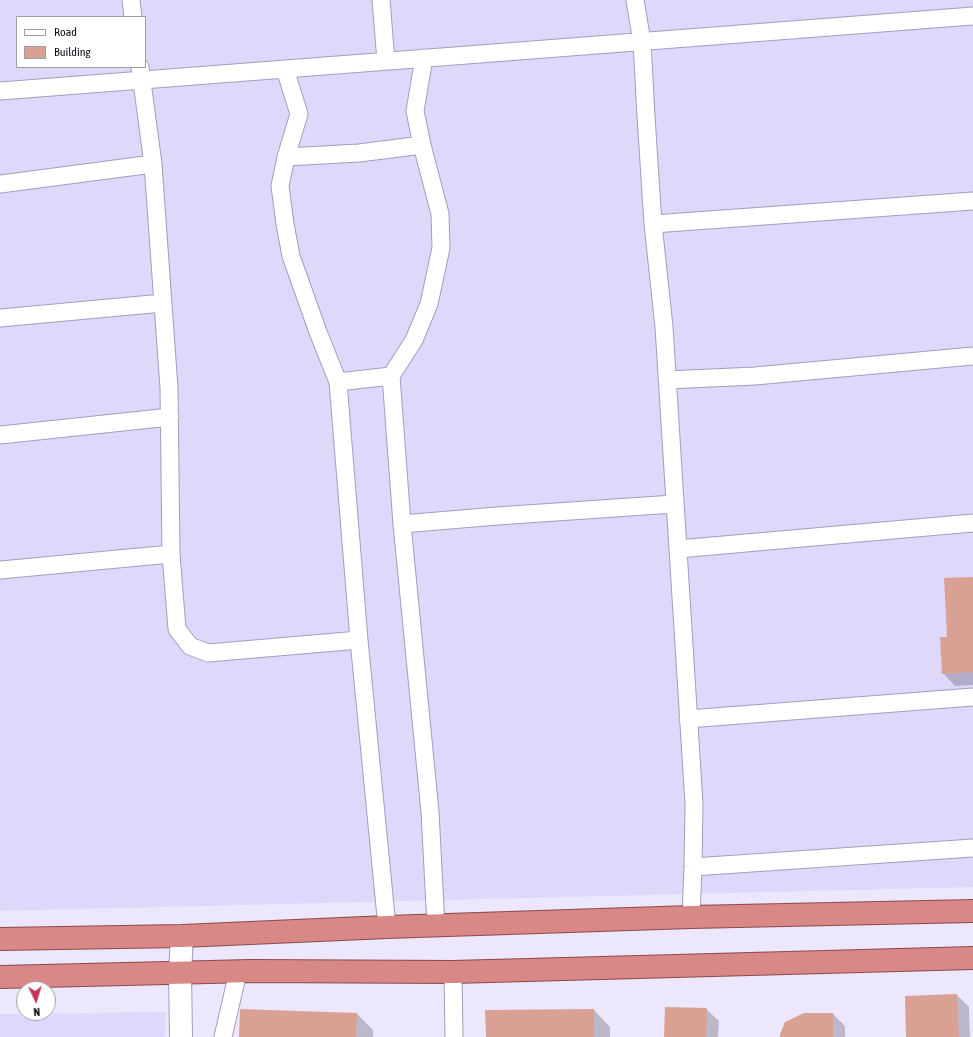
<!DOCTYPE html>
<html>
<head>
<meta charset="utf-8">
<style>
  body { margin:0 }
  #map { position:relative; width:973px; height:1037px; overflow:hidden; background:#ece7fd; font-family:"Asap Condensed",sans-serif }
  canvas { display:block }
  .legend { position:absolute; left:16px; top:16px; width:130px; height:52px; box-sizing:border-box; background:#fff; border:1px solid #9f9ea3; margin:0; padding:5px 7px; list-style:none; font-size:12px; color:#0f0c18 }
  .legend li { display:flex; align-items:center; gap:8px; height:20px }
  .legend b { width:20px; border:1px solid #9f9ea3 }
  .north { position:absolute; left:16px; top:981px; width:40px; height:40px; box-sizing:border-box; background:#fff; border:1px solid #9f9ea3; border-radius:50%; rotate:176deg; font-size:11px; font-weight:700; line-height:16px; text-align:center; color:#0f0c18 }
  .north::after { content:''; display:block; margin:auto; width:14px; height:18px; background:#c53558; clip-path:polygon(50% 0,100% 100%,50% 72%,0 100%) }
</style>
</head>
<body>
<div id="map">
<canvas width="973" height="1037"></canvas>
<ul class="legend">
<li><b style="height:5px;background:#fff"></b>Road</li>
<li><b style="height:11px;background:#d9a094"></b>Building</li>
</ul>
<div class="north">N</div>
</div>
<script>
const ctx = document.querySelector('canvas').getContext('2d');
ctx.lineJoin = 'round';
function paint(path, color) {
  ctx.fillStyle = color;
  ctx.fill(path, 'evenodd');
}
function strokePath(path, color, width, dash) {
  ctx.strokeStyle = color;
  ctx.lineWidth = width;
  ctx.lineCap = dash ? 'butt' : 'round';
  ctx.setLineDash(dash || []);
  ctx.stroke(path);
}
paint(new Path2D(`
  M0,0H973V887L0,911ZM17,17H145V67H17Z
  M166,1012L165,1037H0V1014Z`), '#e0d8fb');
paint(new Path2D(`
  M973,578V685L955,686L943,673L948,638Z
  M957,995L969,1007L970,1037H907Z
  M706,1009L719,1021L718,1037H665Z
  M594,1010L610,1027V1037H487Z
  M357,1014L373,1030V1037H240Z
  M833,1014L845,1026V1037H781Z`), '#0003');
paint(new Path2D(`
  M973,577V672L942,674L940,637H947L944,578Z
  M957,994L959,1037H906L905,996Z
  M665,1007L707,1008L706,1037H664Z
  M240,1009L357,1013L356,1037H239Z
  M594,1009V1037H486L485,1010Z
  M804,1013H833V1037H780V1034L785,1022Z`), '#d9a094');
const minor = new Path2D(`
  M131,0L133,17
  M381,0L386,61
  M635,0L642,42L646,116L653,224L664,327L694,804L693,867L691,917
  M424,58L415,111L422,145L440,214L441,248L429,304L414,340L391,376L402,524L430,812L436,926
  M140,67L153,164L169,388L171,554L177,629L190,646L208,653L359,640
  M285,69L299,114L286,157L280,186L285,224L291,256L318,332L338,382L359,640L387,927
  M0,91L973,16
  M286,157L359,153L422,145
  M0,184L153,164
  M653,224L973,201
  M0,318L163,303
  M667,380L755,376L973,356
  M338,382L391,376
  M0,435L170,417
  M402,524L497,516L674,504
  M678,549L973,523
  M0,570L171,554
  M688,719L973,697
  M693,867L973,848
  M453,972L454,1037
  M223,1037L238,972`);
const tertiary = new Path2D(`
  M181,1037L180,973L182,936`);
const trunk = new Path2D(`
  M0,939L182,936L387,927L691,917L973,911
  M0,977L251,971L453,972L973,958`);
strokePath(minor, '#a49cbe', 19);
strokePath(tertiary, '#a49cbe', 24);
strokePath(trunk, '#8b4a4b', 24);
strokePath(minor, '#fff', 17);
strokePath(tertiary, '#fff', 22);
strokePath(trunk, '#d88886', 22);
</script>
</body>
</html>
